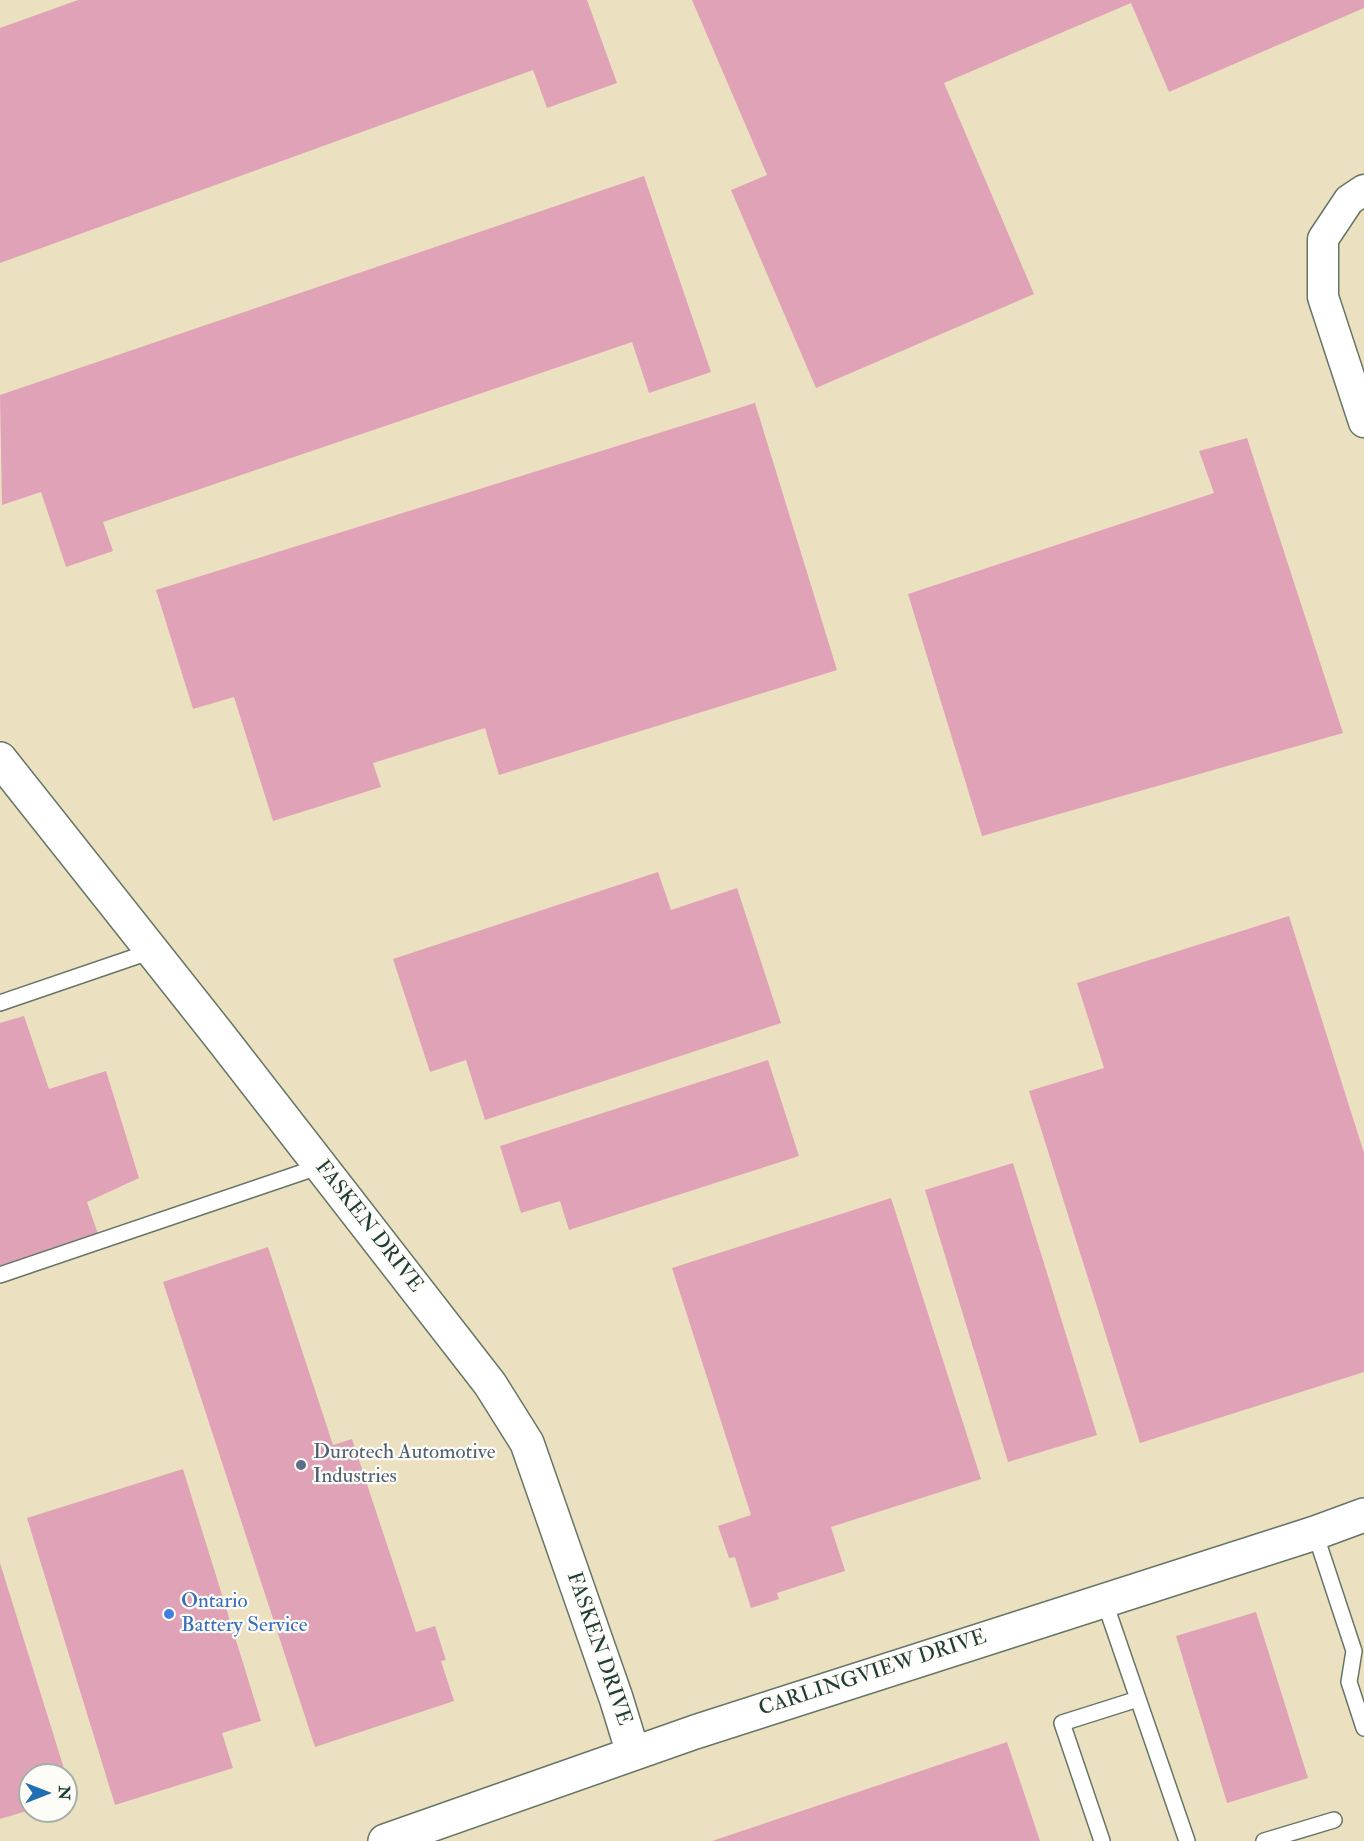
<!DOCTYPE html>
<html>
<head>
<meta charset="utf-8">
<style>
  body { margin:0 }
  #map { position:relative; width:1364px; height:1841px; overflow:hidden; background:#ebe1c0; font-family:"IM FELL Double Pica",serif }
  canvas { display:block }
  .north { position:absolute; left:18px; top:1763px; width:60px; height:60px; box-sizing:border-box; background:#fdfcf7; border:2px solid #a4b0a9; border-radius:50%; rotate:90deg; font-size:16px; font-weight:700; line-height:24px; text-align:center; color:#1f3d34 }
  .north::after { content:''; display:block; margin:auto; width:21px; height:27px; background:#1f6fb2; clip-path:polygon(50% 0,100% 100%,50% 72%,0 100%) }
</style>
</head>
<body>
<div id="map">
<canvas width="1364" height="1841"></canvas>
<div class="north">N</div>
</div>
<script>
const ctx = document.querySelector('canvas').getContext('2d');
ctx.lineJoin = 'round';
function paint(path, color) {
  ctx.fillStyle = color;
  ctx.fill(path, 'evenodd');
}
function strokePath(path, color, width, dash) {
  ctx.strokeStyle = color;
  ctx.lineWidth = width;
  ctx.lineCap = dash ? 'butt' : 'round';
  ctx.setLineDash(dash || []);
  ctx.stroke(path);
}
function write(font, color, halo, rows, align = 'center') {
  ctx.font = font + ' "IM FELL Double Pica",serif';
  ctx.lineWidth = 4.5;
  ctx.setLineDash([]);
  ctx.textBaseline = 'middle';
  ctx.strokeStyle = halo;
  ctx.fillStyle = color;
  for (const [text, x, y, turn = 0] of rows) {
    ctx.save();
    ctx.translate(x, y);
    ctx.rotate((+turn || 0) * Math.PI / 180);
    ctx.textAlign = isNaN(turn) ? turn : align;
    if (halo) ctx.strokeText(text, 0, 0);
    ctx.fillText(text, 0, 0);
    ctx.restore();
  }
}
paint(new Path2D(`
  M78,0H587L617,83L547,108L533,70L0,263V28Z
  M692,0H1364V8L1169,92L1131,3L944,83L1034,294L816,388L731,190L767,175Z
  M644,176L711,372L649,393L632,342L103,522L113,551L66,567L41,492L2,505L0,395Z
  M755,403L837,670L499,775L485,728L373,763L381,787L273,821L234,697L193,709L156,590Z
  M1247,438L1343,733L982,836L908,594L1214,493L1199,451Z
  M658,872L671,910L737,888L781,1023L485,1120L466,1060L430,1072L393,959Z
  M1289,916L1364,1153V1372L1140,1443L1029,1091L1104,1068L1077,983Z
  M24,1016L49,1089L106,1071L139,1178L87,1202L98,1234L0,1266V1023Z
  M768,1060L799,1156L569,1230L560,1201L521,1213L500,1146Z
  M1013,1163L1097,1435L1008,1462L925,1190Z
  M891,1198L981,1479L831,1527L845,1571L777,1593L779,1599L751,1608L735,1557L729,1558L718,1526L751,1515L672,1268Z
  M268,1247L333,1445L352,1439L416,1632L435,1626L446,1660L441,1661L454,1701L315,1747L163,1282Z
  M183,1469L261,1721L222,1733L233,1768L115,1805L27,1518Z
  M0,1563L66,1775H30V1810L0,1819Z
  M1256,1612L1308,1778L1227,1803L1176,1636Z
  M1007,1742L1040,1841H712Z`), '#e0a2b6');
const service = new Path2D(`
  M0,1003L152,951
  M0,1275L321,1166
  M1315,1533L1354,1651L1349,1682L1364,1728
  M1104,1600L1187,1841
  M1102,1841L1062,1723L1138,1699
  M1264,1841L1334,1820`);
const minor = new Path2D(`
  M1364,190L1349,200L1323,239V297L1364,422`);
const tertiary = new Path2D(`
  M0,759L218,1034L490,1384L527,1443L616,1698L633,1753`);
const secondary = new Path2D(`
  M385,1841L695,1732L1315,1533L1364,1515`);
strokePath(service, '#667665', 18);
strokePath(minor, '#667665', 33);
strokePath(tertiary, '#667665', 36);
strokePath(secondary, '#667665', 36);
strokePath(service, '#fff', 15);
strokePath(minor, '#fff', 30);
strokePath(tertiary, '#fff', 33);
strokePath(secondary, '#fff', 33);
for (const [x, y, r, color] of [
  [301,1465,6,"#5c6f8a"],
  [169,1614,6,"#3f7fe0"]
]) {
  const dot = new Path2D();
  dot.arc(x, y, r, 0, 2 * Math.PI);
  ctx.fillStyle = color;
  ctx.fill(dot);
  strokePath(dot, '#fdfcf7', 2);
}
write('21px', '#1f3d34', '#fdfcf7', [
  ["FASKEN DRIVE",368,1227,52],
  ["FASKEN DRIVE",598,1649,71],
  ["CARLINGVIEW DRIVE",873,1674,-18]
]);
write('21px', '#4e5e75', '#fdfcf7', [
  ["Durotech Automotive",313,1453],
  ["Industries",313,1477]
], 'left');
write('21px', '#366cbe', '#fdfcf7', [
  ["Ontario",181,1602],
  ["Battery Service",181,1626]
], 'left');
</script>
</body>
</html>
